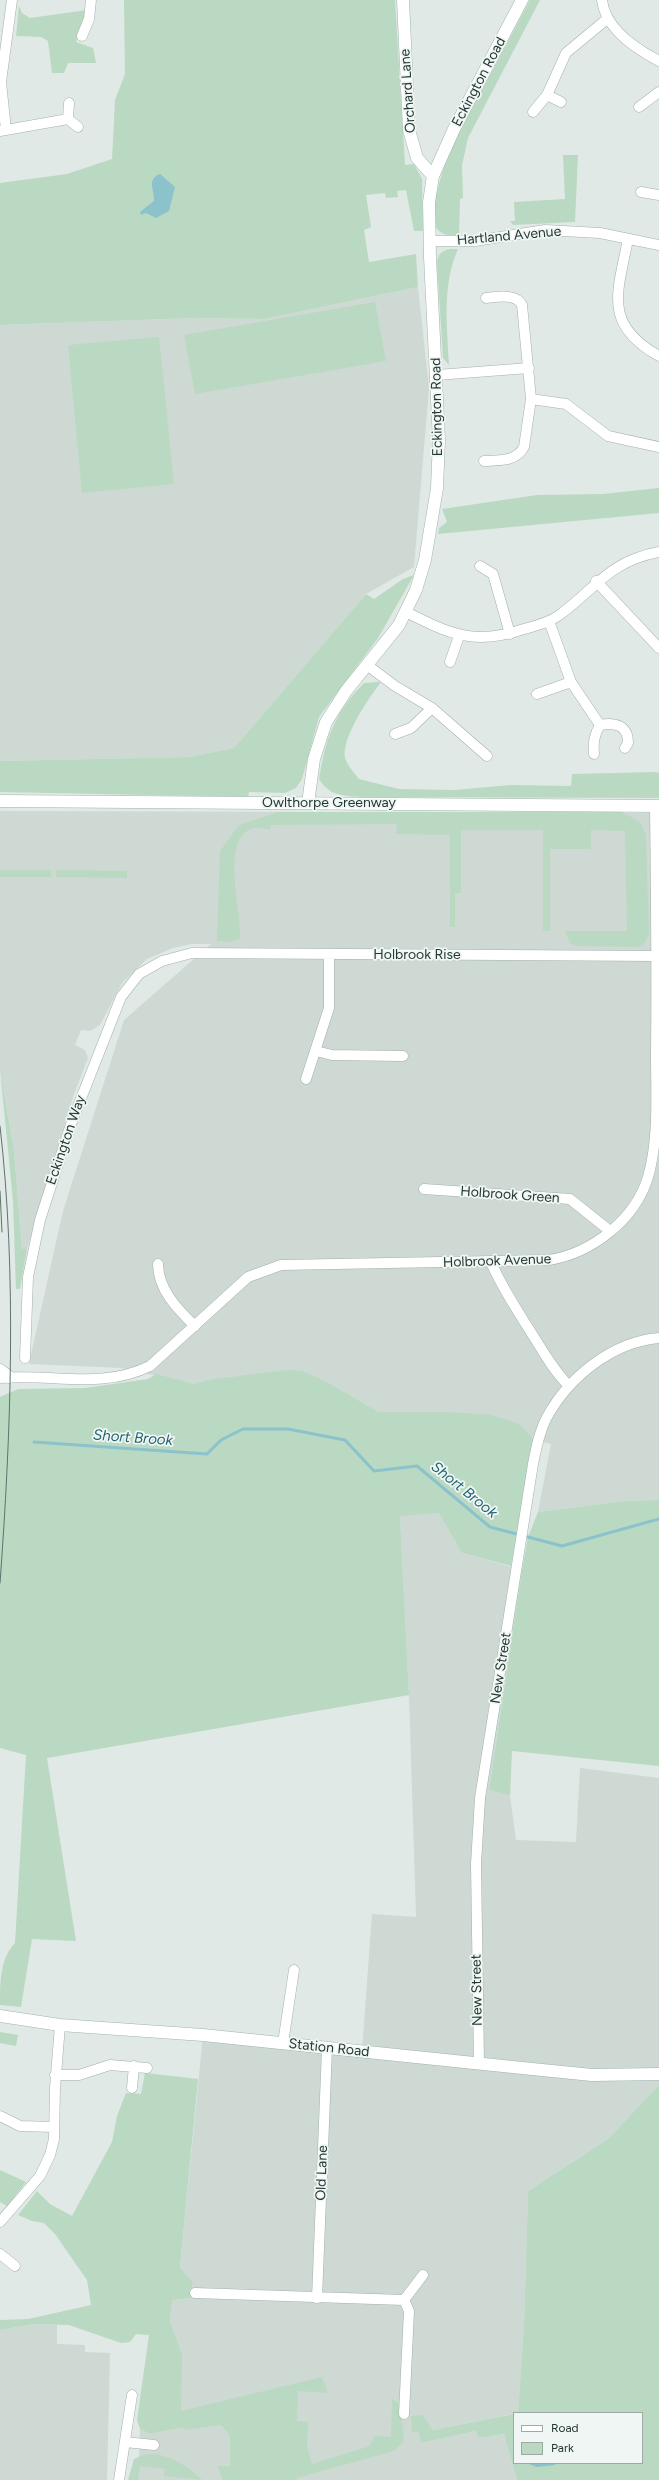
<!DOCTYPE html>
<html>
<head>
<meta charset="utf-8">
<style>
  body { margin:0 }
  #map { position:relative; width:659px; height:2480px; overflow:hidden; background:#e0e9e5; font-family:Figtree,sans-serif }
  canvas { display:block }
  .legend { position:absolute; left:513px; top:2412px; width:130px; height:52px; box-sizing:border-box; background:#f0f6f3; border:1px solid #9eaaa6; margin:0; padding:5px 7px; list-style:none; font-size:12px; color:#223832 }
  .legend li { display:flex; align-items:center; gap:8px; height:20px }
  .legend b { width:20px; border:1px solid #9eaaa6 }
</style>
</head>
<body>
<div id="map">
<canvas width="659" height="2480"></canvas>
<ul class="legend">
<li><b style="height:5px;background:#fff"></b>Road</li>
<li><b style="height:11px;background:#bad9c2"></b>Park</li>
</ul>
</div>
<script>
const ctx = document.querySelector('canvas').getContext('2d');
ctx.lineJoin = 'round';
function paint(path, color) {
  ctx.fillStyle = color;
  ctx.fill(path, 'evenodd');
}
function strokePath(path, color, width, dash) {
  ctx.strokeStyle = color;
  ctx.lineWidth = width;
  ctx.lineCap = dash ? 'butt' : 'round';
  ctx.setLineDash(dash || []);
  ctx.stroke(path);
}
function write(font, color, halo, rows, align = 'center') {
  ctx.font = font + ' Figtree,sans-serif';
  ctx.lineWidth = 3.5;
  ctx.setLineDash([]);
  ctx.textBaseline = 'middle';
  ctx.strokeStyle = halo;
  ctx.fillStyle = color;
  for (const [text, x, y, turn = 0] of rows) {
    ctx.save();
    ctx.translate(x, y);
    ctx.rotate((+turn || 0) * Math.PI / 180);
    ctx.textAlign = isNaN(turn) ? turn : align;
    if (halo) ctx.strokeText(text, 0, 0);
    ctx.fillText(text, 0, 0);
    ctx.restore();
  }
}
paint(new Path2D(`
  M418,287L429,388L414,567L366,594L234,748L189,757L0,761V325L195,318L264,319Z
  M0,811L659,813V1500L624,1501L538,1512L551,1444L534,1440L520,1424L448,1412H379L329,1383L244,1377L207,1380L194,1384L121,1368L29,1364L63,1211L124,1020L211,944H192L173,948L147,959L122,983L100,1025L90,1031L81,1030L75,1045L85,1050L88,1058L73,1097L27,1249H22L14,1151L0,1069Z
  M439,1512L462,1553L522,1570L489,1790L510,1796L516,1840L576,1842L580,1768L659,1778V2085L608,2139L528,2191L524,2326L518,2413L433,2430L423,2415L418,2432L421,2443L476,2431L478,2438L504,2434L517,2480H138L140,2429L150,2434L172,2429L177,2420L182,2354L170,2321L171,2300L192,2298V2281L180,2267L203,2035L362,2051L372,1914L416,1917L409,1695L400,1515Z
  M34,2324L57,2325V2344L85,2345V2352L110,2353L107,2480H0V2330Z`), '#ced9d4');
paint(new Path2D(`
  M124,0H395L405,165L414,164L422,179L423,231H414L406,190L397,191L398,197L386,198L385,193L366,195L371,227L364,230L369,262L416,254L418,287L264,319L195,318L0,325V183L67,174L112,159L115,100L125,74Z
  M530,0H540L468,138L462,165L463,198L460,199L459,235C452,235 444,236 438,230C426,219 444,166 449,152Z
  M19,6L22,13L30,18L87,10L86,23L76,42L93,48L96,63H68L64,73H52L48,41L41,37L16,36Z
  M563,155H578L575,222L513,225L510,221H515L514,202L565,199Z
  M450,249H458C442,285 447,325 449,365L443,358L437,263C438,254 441,251 450,249Z
  M375,302L386,361L195,394L184,335Z
  M159,337L174,484L82,493L68,345Z
  M659,488V513L438,534L439,528L447,522L442,509L537,495L603,494Z
  M414,575L378,638L319,717L302,779L296,788L285,793L249,792L248,797L0,792V761L189,757L234,748L366,594L374,599L403,579Z
  M378,682H381C369,698 341,738 345,758C347,765 355,774 359,779L399,789L454,790L511,785L571,786L572,774L656,772L659,773V798L362,797C344,796 329,796 319,779C326,738 334,713 364,683Z
  M278,812H622L640,822L646,835L649,934L644,944L638,947L577,946L570,943L565,931H627L625,831L591,830V849H550V931H543V830H461V893H455V927H450V835L396,834L397,824L271,825L270,829C266,829 260,827 255,828C218,834 243,915 240,939L231,942L217,941L220,851L239,825Z
  M0,870H51V877H0Z
  M56,870L127,871V878L56,877Z
  M0,1069L14,1151L22,1249H27L20,1289H16L13,1201Z
  M288,1370L302,1371L329,1383L379,1412H448L491,1415L520,1424L534,1440L511,1566L462,1553L439,1513L400,1516L409,1695L47,1758L76,1941L32,1939L21,2007L0,2005C0,1983 0,1958 15,1943L26,1755L0,1748V1397L18,1389L85,1388L148,1379L156,1374L194,1384L207,1380Z
  M659,1500V1766L512,1751L510,1796L489,1790L522,1570L528,1537L538,1512L624,1501Z
  M0,2032L18,2035L16,2046L0,2043Z
  M145,2073L198,2079L180,2267L192,2281V2298L172,2300L170,2321L182,2354L181,2411L322,2377L328,2393L298,2391L297,2421L308,2422L307,2446L312,2464L370,2446L374,2436L391,2437L392,2399L400,2404L404,2441L394,2451L297,2478V2480H223L217,2466H230V2435L221,2425L185,2430L183,2427L150,2434L140,2429L137,2420L149,2335L136,2334L130,2342L121,2343L69,2325L34,2324L0,2330V2320L28,2319L91,2305L87,2280L55,2234L44,2223L32,2221L18,2215L37,2191L50,2204L72,2216L112,2142L117,2116L126,2093L141,2094Z
  M659,2085V2480H517L504,2434L478,2438L476,2431L421,2443L418,2432H412L411,2416L423,2415L433,2430L514,2414V2463H642V2413H518L524,2326L528,2191L608,2139Z
  M0,2170L26,2182L7,2206L0,2202Z
  M157,2454C175,2459 189,2466 202,2480L164,2476L165,2469L140,2466L138,2480H128L134,2459L143,2455Z`), '#bad9c2');
paint(new Path2D(`
  M160,174L175,187L169,211L156,218L146,213L141,215L140,212L154,201C155,191 146,179 160,174Z
  M526,2463H555V2465L537,2467Z`), '#8bc2cb');
strokePath(new Path2D(`
  M34,1442L207,1454L221,1440L243,1429H288L345,1440L374,1471L417,1466L490,1527L562,1546L659,1519`), '#8bc2cb', 3);
const street = new Path2D(`
  M602,0C605,28 636,49 659,61
  M82,36L89,19L91,0
  M547,95L561,102
  M69,103L68,119L78,127
  M639,107L659,92
  M533,112L547,95L566,53L607,19
  M6,130L1,82L12,0
  M0,131L68,119
  M641,192L659,195
  M628,239C618,292 602,324 659,356
  M430,241H475L545,230L600,233L659,245
  M437,375L529,368
  M531,399L566,404L608,436L659,447
  M484,461C499,460 516,462 524,447L531,399L522,305C516,293 497,297 486,298
  M480,566L493,574L510,634
  M596,581L659,648
  M406,612C450,634 474,646 524,629C535,626 548,623 558,616C596,589 607,562 659,552
  M549,621L571,682L600,725
  M450,662L459,636
  M367,665L395,686L432,708L487,756
  M537,694L571,682
  M395,734L411,728L432,708
  M594,754C593,743 594,735 600,725C615,722 628,725 628,743L625,748
  M316,1051L332,1055L403,1056
  M306,1079L329,1008V955
  M424,1189L570,1199L610,1231
  M491,1262C500,1284 513,1303 525,1323C539,1344 551,1368 569,1386
  M158,1264C158,1289 177,1309 195,1326
  M25,1358L28,1277L40,1220L71,1124L121,997L139,974L162,961L192,953L657,956
  M0,1378C52,1373 101,1390 150,1366L248,1277L281,1265L549,1260C592,1253 635,1220 648,1177C659,1139 656,1094 656,1054C657,971 656,888 655,806
  M283,2043L294,1970
  M479,2064L476,1864L480,1798L533,1464C536,1449 539,1432 547,1417C569,1377 612,1342 659,1338
  M55,2075H79L110,2065L147,2068
  M132,2088L134,2066
  M0,2116L20,2126L54,2127
  M0,2222L40,2176L50,2155L54,2139L55,2088L60,2025
  M0,2254L15,2266
  M195,2293L404,2300
  M317,2298L327,2048
  M404,2300L423,2275
  M404,2414L409,2311L404,2300
  M125,2442L154,2445
  M119,2480L132,2395`);
const secondary = new Path2D(`
  M403,0L409,130L417,158L433,176
  M0,801L659,806
  M308,803L314,759L326,722L346,691L399,625L416,590L425,560L437,488L439,440L430,257L429,202L433,176L454,129L522,0
  M0,1370L9,1377
  M0,2016L60,2025L203,2035L532,2069L592,2075L659,2074`);
strokePath(street, '#a3b0ac', 11);
strokePath(secondary, '#a0b4ac', 13);
strokePath(street, '#fff', 10);
strokePath(secondary, '#fff', 12);
strokePath(new Path2D(`
  M0,1126C17,1274 11,1434 0,1583
  M0,1191L2,1232`), '#5c746d', 1);
write('14px', '#223832', '#f0f6f3', [
  ["Eckington Road",479,82,-62],
  ["Orchard Lane",408,91,-94],
  ["Hartland Avenue",509,236,-5],
  ["Eckington Road",437,407,-91],
  ["Owlthorpe Greenway",329,803],
  ["Holbrook Rise",417,955],
  ["Eckington Way",66,1140,-71],
  ["Holbrook Green",510,1195,4],
  ["Holbrook Avenue",497,1261,-2],
  ["New Street",501,1668,-81],
  ["New Street",477,1990,-91],
  ["Station Road",329,2048,6],
  ["Old Lane",322,2173,-88]
]);
write('italic 15px', '#21646f', '#f0f6f3', [
  ["Short Brook",133,1438,4],
  ["Short Brook",464,1490,39]
]);
</script>
</body>
</html>
